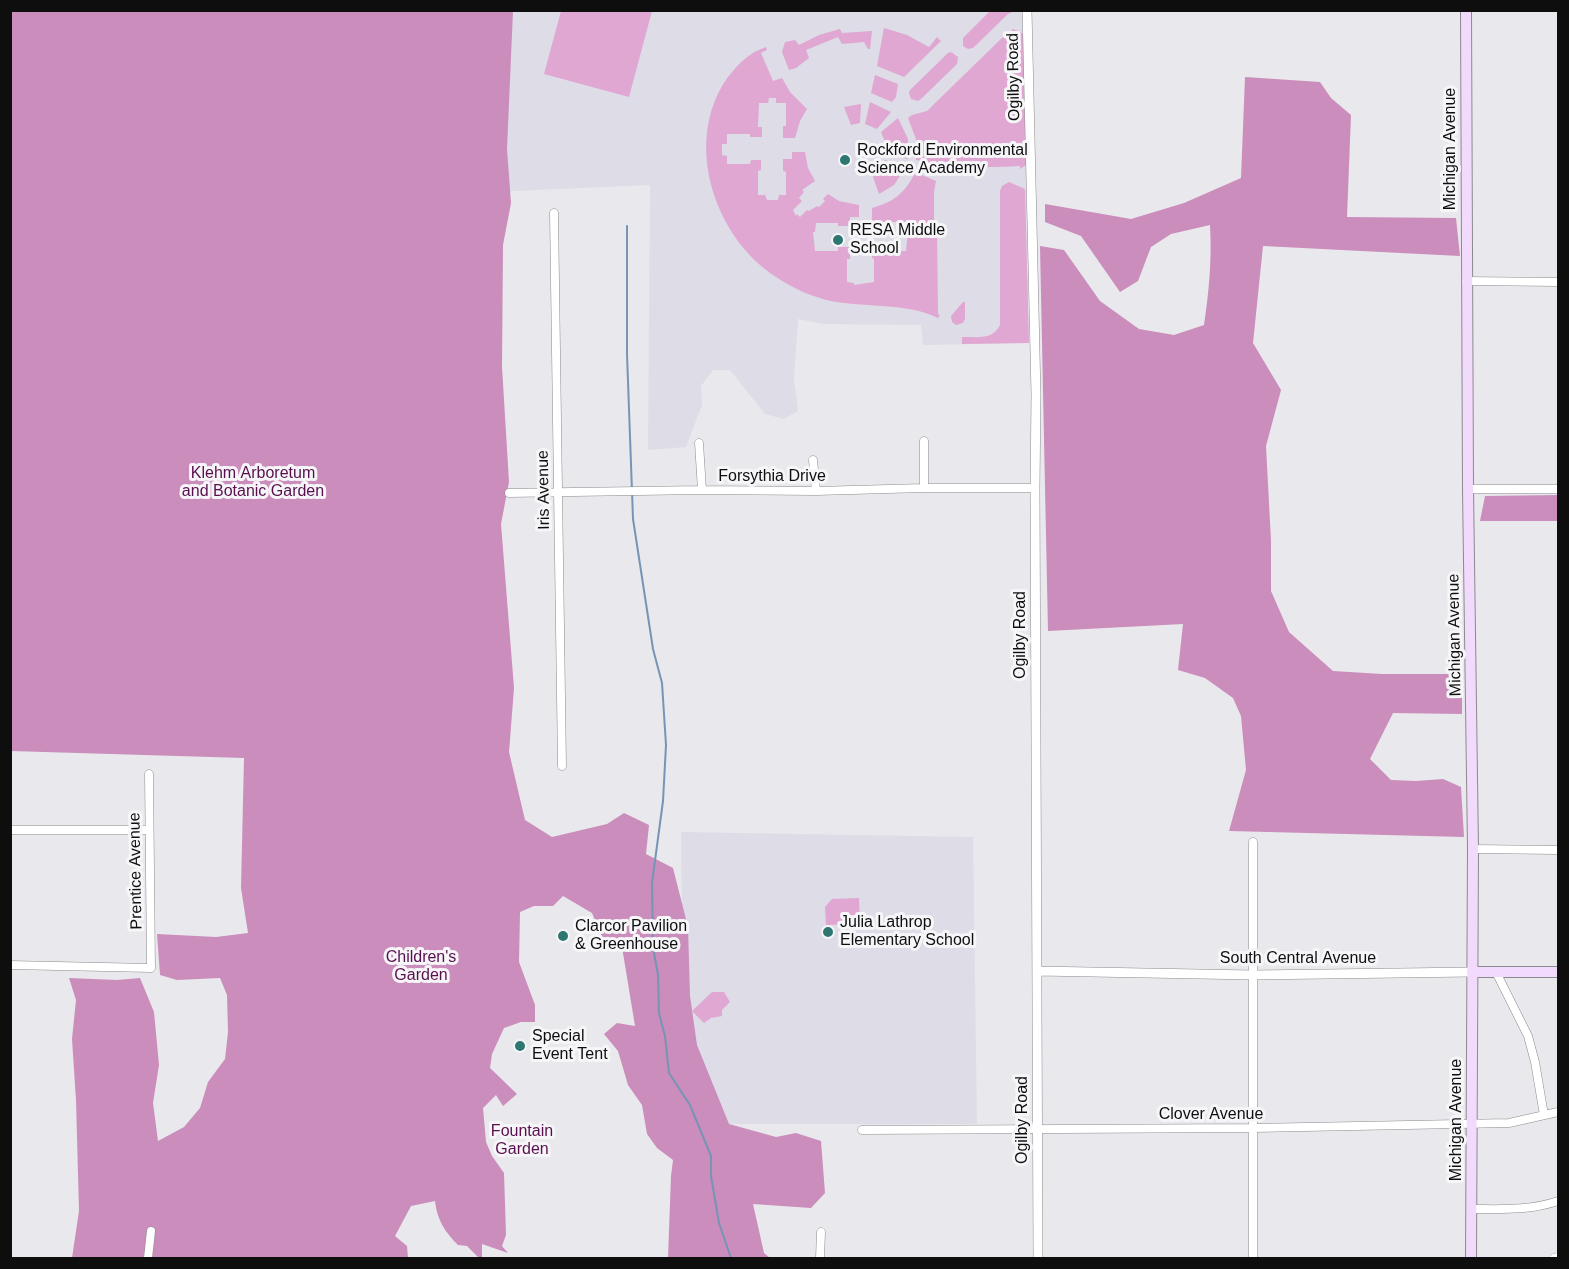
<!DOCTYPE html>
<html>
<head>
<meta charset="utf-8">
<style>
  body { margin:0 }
  #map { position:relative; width:1569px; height:1269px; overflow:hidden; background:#e9e8ec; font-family:Arial,sans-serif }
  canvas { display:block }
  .frame { position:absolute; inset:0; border:12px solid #0e0e0f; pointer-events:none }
</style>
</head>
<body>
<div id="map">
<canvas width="1569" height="1269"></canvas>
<div class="frame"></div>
</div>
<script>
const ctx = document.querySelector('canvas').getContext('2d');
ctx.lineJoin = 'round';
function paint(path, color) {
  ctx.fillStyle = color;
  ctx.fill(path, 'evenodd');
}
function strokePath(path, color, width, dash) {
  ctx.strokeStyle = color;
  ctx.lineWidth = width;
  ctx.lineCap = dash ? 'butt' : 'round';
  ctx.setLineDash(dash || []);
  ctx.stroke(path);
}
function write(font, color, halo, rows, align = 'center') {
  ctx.font = font + ' Arial,sans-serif';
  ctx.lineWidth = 6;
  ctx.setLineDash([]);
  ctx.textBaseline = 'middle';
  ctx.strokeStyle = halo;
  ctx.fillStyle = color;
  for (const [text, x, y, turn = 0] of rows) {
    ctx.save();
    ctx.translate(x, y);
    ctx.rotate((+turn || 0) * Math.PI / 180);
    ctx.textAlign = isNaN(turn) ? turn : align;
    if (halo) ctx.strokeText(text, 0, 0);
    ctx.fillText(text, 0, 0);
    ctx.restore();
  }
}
paint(new Path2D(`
  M489,11H1024L1029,343L923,345L921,325L823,324L798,319L794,378L798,411L784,419L765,414L730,370H713L701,386L702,405L686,447L648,450L650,185L491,192Z
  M681,832L973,837L977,1124H712L683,1028Z`), '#dedce7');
paint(new Path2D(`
  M991,10L1015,11L1008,14L973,48L968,49L963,46V38Z
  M561,11H652L629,97L544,74Z
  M884,28L907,35L929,47L937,37L941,41L904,77L877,66Z
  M840,29L842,33L872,31L870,49H868L864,42L842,44L838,37L806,50L809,58L796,68L789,70L782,52L785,42L795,40L799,45L819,35Z
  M1012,29L1019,31L1024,35L1026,165L1020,169V166C985,168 950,167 916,160V139L908,118L912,115L927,111L1004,36L1012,32Z
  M766,47L767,50L761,53L773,81L782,78L790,92L807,109L800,121L795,138H783V126H786V103H776V98H769L768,103H759L758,127H762V137H750V134H727V144H722V155L727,156V164H750L751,160H761V170L758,171V195H765L767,200H778L779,195H786V172L783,171V159H792V152H805L808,168L815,181L802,190L804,192L799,198L802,201L793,210L796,216L797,214L800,217L807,210L809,211L817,206L819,207L825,201L823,199L828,194L839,201L859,205V217H850V226H838V223H816L815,232H813L815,251H838V247H850V259H847V282L854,283V285L874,282V259L872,258V248H882L883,252L906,251L908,232L906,222H883L882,225H872V208C892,203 907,192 915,172L936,181L934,192V223L937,225L938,314L940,315L938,318C905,302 866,308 831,301C812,297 792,288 776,277C714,237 682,141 728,77C740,62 749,53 766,47Z
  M951,52L958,57L957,64L921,99L918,101L911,99L909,93L910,90L948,53Z
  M875,75L898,84L896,97L892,102L871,93Z
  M870,102L891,112L877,129L865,124Z
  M861,104L860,123L851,125L844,107Z
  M898,118L908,139V159L885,154L886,144L881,132Z
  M885,160L905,168L894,185L879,194L872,174L879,169Z
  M1009,182L1025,189L1029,343L962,344V337C977,337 993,340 1000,325V191L1002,186Z
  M963,302H965V319L963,323L956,325L952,322L951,316Z
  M859,898L860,924L826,925L825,907L832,899Z
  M712,992H724L730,1002L722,1010V1016L711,1018L704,1023L692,1011Z`), '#dfa7d2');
paint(new Path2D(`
  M11,11H513L507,149L511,203L503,245L502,367L509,482L501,524L514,688L509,752L525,820L552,837L607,824L624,813L649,825L646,854L673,868L688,927L690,996L697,1045L729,1124L776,1137L796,1133L821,1141L825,1193L811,1208L753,1204L764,1253L770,1258H668L671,1176L673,1160L657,1148L647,1134L642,1105L628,1085L618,1051L604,1034L617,1023L635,1026L622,947L606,946L592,913L563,896L553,906H534L520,912L519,962L535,1005V1022H521L504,1028L492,1054L490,1068L517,1094L503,1106L496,1095L483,1108L486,1142L492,1156L504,1173L506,1235L502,1246L508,1253L482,1244V1258H479L467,1246L458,1245C445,1232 437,1220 435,1201L411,1206L395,1236L407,1246L408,1258H72L79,1211L76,1100L72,1039L76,1000L69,978L117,980L140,978L154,1012L159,1065L153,1103L158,1141L184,1127L200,1108L208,1082L225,1059L228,1032L227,995L220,978L177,980L160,975L157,934L216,937L248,933L241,888L244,758L11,751Z
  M1245,77L1320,82L1331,98L1351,115L1347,217L1456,218L1460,256L1263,246L1253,343L1281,390L1266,446L1271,541V591L1289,632L1333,671L1382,674H1450L1462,670V714L1393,713L1370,759L1391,780L1416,781L1443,779L1461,787L1464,837L1229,831L1246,770L1241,716L1233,698L1205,678L1178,670L1183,624L1048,631L1040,246L1064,250L1100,301L1139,329L1174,335L1204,325C1209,292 1212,259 1210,225L1171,234L1151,247L1138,281L1120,292L1081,236L1045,222V204L1131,219L1184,203L1241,178Z
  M1558,495V521H1480L1485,496Z`), '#ca8dbc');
strokePath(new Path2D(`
  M627,226V354L633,519L653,649L662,683L666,745L663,801L652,883L653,947L658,975L659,1013L665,1036L669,1073L690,1105L711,1156V1176L719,1223L731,1258`), '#7894b5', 2);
const minor = new Path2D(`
  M554,213L562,766
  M1466,281L1558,282
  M924,441V488
  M699,443L702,490
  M813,460L816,491
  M1468,489H1558
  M509,493L702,490L816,491L924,488H1035
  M10,830H149
  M1253,842V1258
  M1473,849L1558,850
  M10,965L151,968L149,774
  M1496,972L1528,1036L1535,1062L1544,1115
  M862,1130L1254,1128L1509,1123L1558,1112
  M1471,1209C1501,1209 1529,1211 1558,1201
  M148,1258L151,1231
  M820,1258L821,1232
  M1554,1258L1558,1257`);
const tertiary = new Path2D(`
  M1027,10L1036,395L1035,488L1038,1258
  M1038,971L1253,975L1472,972`);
const secondary = new Path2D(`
  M1466,10L1468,489L1473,849L1471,1258
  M1472,972H1558`);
strokePath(minor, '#8b8b8d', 9);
strokePath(tertiary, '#8b8b8d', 10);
strokePath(secondary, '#8b8b8d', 12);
strokePath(minor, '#fff', 8);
strokePath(tertiary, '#fff', 9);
strokePath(secondary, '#f1dafc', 10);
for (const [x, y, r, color] of [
  [845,160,6,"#2e7771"],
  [838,240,6,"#2e7771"],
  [828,932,6,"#2e7771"],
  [563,936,6,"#2e7771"],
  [520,1046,6,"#2e7771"]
]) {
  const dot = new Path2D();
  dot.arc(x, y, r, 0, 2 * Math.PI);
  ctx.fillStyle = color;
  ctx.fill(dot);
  strokePath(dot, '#f6f6f9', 2);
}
write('16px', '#0e0e0f', '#f6f6f9', [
  ["Ogilby Road",1014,77,-91],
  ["Michigan Avenue",1451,149,-90],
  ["Forsythia Drive",772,477],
  ["Iris Avenue",544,490,-91],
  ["Ogilby Road",1021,635,-90],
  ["Michigan Avenue",1455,635,-91],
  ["Prentice Avenue",136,871,-91],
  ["South Central Avenue",1298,959],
  ["Clover Avenue",1211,1115],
  ["Ogilby Road",1023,1120,-90],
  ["Michigan Avenue",1457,1120,-90]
]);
write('16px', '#0e0e0f', '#f6f6f9', [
  ["Rockford Environmental",857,151],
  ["Science Academy",857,169],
  ["RESA Middle",850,231],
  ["School",850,249],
  ["Julia Lathrop",840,923],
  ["Elementary School",840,941],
  ["Clarcor Pavilion",575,927],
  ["& Greenhouse",575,945],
  ["Special",532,1037],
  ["Event Tent",532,1055]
], 'left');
write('16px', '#590f4e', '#f6f6f9', [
  ["Klehm Arboretum",253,474],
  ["and Botanic Garden",253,492],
  ["Children's",421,958],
  ["Garden",421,976],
  ["Fountain",522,1132],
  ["Garden",522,1150]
]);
</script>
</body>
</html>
